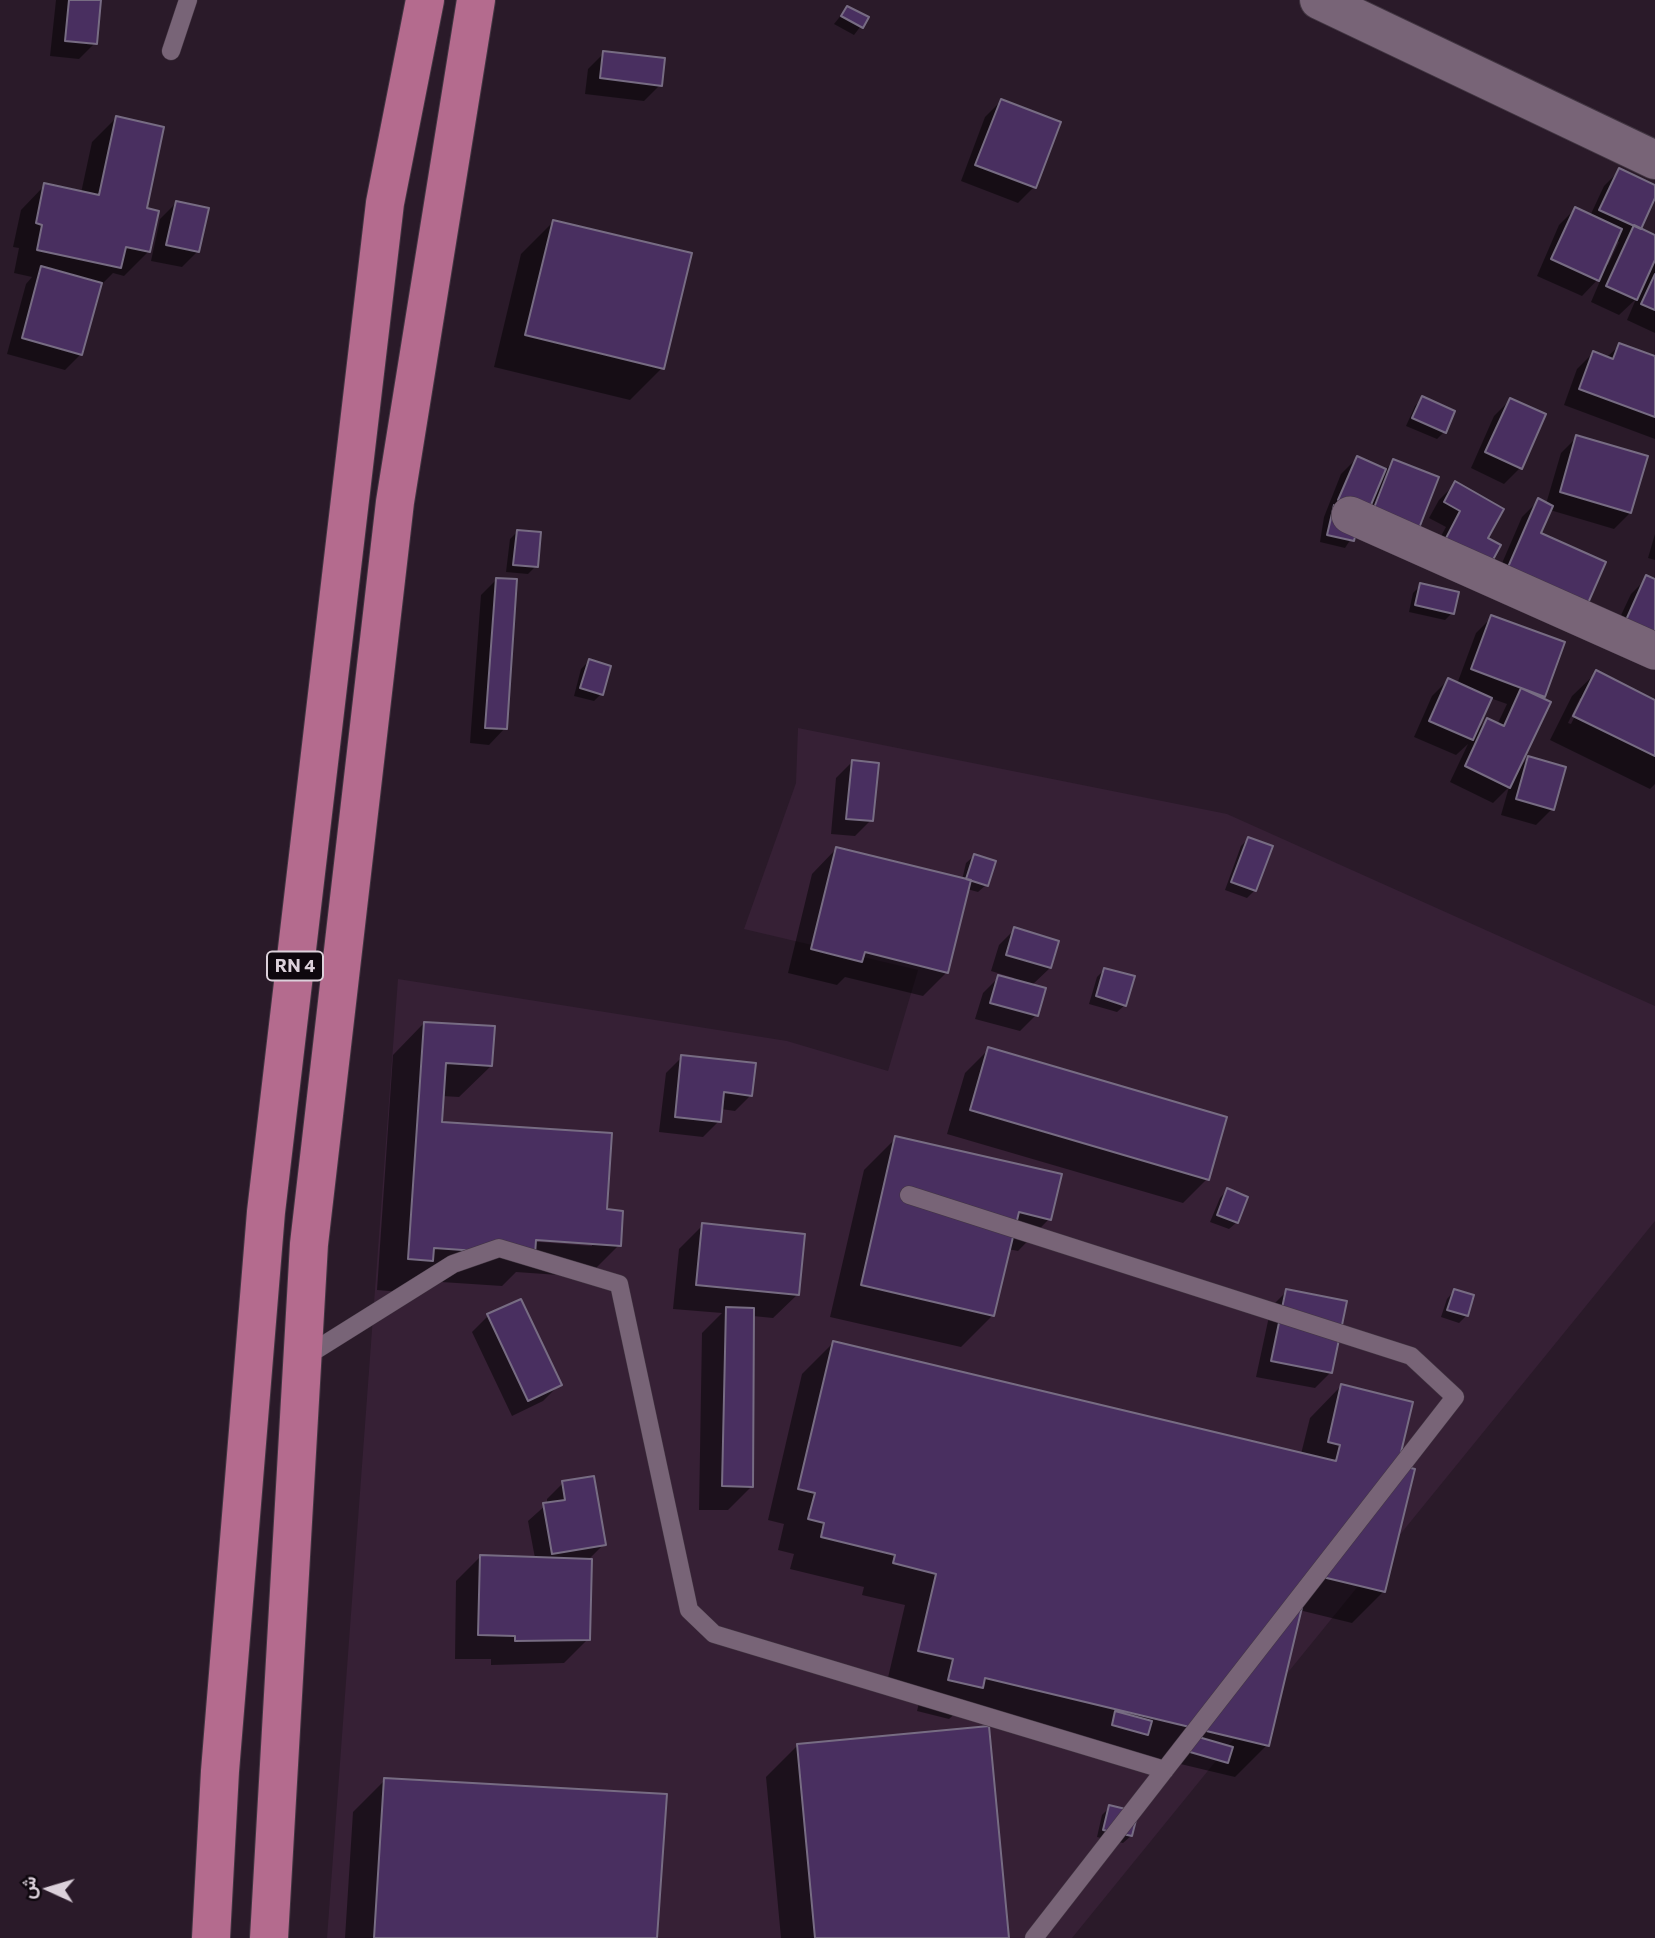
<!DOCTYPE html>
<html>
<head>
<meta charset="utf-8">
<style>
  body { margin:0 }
  #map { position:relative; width:1655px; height:1938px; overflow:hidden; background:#2a1a29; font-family:Commissioner,Vazirmatn,sans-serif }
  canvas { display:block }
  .north { position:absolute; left:14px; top:1854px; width:70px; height:70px; -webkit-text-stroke:5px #0e070e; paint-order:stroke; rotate:274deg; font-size:19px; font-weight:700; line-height:28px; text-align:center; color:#dcd1db }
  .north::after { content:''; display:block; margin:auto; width:24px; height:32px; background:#dcd1db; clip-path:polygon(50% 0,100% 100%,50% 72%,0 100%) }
</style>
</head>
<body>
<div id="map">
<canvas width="1655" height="1938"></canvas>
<div class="north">ش</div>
</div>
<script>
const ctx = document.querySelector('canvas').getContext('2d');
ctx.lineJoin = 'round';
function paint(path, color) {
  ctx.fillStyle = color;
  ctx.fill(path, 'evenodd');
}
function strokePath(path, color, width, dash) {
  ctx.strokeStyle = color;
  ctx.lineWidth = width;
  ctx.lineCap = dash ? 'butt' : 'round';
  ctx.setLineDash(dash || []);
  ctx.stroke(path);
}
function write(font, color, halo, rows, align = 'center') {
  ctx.font = font + ' Commissioner,sans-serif';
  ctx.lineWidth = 6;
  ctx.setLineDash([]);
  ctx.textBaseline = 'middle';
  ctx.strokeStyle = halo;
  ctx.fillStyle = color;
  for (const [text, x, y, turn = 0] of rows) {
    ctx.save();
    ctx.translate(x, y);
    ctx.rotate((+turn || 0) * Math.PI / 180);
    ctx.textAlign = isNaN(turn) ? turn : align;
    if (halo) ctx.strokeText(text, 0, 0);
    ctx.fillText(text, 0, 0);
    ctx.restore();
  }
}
paint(new Path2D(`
  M798,728L1227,814L1655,1006V1221L1072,1938H327L398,979L787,1041L888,1071L918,970L744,929L796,783Z`), '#362035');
paint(new Path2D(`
  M56,0H99L95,43L79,59L50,56Z
  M847,8L867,18L854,35L834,24Z
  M604,53L660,85L644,101L585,94L588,69Z
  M1001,101L1034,187L1018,203L961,181L985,117Z
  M116,118L149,251L124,276L113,273L99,287L81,354L65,370L7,354L26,284L32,277L14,273L19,248L13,247L21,210L45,185L81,193L92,142Z
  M1620,170L1655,187V194L1639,230L1655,237V256L1650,267L1655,263V333L1627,320L1636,299L1619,315L1591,302L1603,274L1582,296L1537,276L1559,225L1575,209L1590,216L1604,186ZM1615,240L1619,242L1608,265L1605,263Z
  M176,203L198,251L182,267L151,261L160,219Z
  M553,222L662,368L630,400L494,367L521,254Z
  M1620,345L1655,358V439L1564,405L1577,369L1593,353L1606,358Z
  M1423,398L1444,432L1437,439L1406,426L1415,406Z
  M1510,400L1520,468L1504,484L1471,468L1494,416Z
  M1577,437L1630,513L1614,529L1550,510L1539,534L1490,591L1522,517L1538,501L1546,504L1561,453Z
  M1357,458L1385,470L1394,461L1437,478L1354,534L1345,548L1320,542L1324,517L1341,474Z
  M1455,484L1486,538L1429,558L1446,527L1429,518L1439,500Z
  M517,532L536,566L528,574L506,572L510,539Z
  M1655,534V560L1648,558Z
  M1647,578L1655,581L1607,645L1631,594Z
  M497,579L505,728L489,745L470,743L481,595Z
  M1421,585L1452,613L1445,620L1409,612L1413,593Z
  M1492,617L1544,696L1519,768L1528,758L1552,809L1536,825L1501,815L1509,787L1493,803L1450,782L1468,744L1456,755L1414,737L1432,696L1448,680L1457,684L1476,633ZM1490,698L1507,704L1497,725L1487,720L1475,732Z
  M589,661L601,694L594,701L574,696L581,669Z
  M1597,672L1655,702V784L1650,789L1550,740L1572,696ZM1580,698H1584L1571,724L1568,723Z
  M852,762L871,820L855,836L831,834L836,778Z
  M1248,839L1255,890L1247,898L1225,890L1241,846Z
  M836,849L962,880L966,863L974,856L986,885L978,892L967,889L947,972L923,996L845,977L837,985L788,973L812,874Z
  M1015,929L1050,968L1031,986L1036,1015L1020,1031L975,1019L983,993L999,977L1013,981L1014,978L991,971L999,945Z
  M1105,969L1125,1005L1117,1012L1089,1004L1097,977Z
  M424,1023L491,1066L459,1097L442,1096L440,1124L605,1211L619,1245L587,1277L516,1272L502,1286L411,1280L400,1292L377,1290L393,1055ZM527,1238L592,1242V1246L527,1241Z
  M989,1049L1207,1179L1183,1203L947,1134L965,1073Z
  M682,1057L751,1095L735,1111L721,1109L719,1121L703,1137L659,1132L666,1073Z
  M896,1138L1049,1219L1018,1251L1008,1249L993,1315L961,1347L830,1317L864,1170Z
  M1227,1190L1237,1222L1229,1229L1210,1222L1220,1198Z
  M703,1225L798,1294L773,1318L753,1316L752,1486L728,1510H699L702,1333L722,1313L673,1309L679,1249Z
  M1287,1291L1331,1372L1315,1388L1256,1377L1271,1307Z
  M1454,1291L1472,1297L1466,1316L1459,1323L1441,1317L1447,1299Z
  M488,1316L559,1385L543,1401L512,1416L472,1332Z
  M834,1342L1301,1454L1310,1418L1341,1386L1396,1466L1384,1591L1352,1623L1299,1610L1267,1745L1235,1777L958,1711L949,1719L917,1711L922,1691L887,1682L905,1605L862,1595L864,1587L790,1569L794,1554L778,1550L784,1524L768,1520L802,1374Z
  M563,1483L604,1544L590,1558L588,1639L564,1663L491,1665V1659H455L456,1581L480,1557L535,1558L528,1521L547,1504V1499Z
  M798,1745L1007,1938H781L766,1777Z
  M385,1780L656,1938H345L353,1812Z
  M1110,1807L1131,1836L1123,1843L1097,1837L1102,1815Z`), '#0007');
const building = new Path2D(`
  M69,0H101L97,44L65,41Z
  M847,6L869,17L863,28L841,16Z
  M603,51L665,58L662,86L600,78Z
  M1001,99L1061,122L1036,188L975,165Z
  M116,116L164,127L147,208L159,211L150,252L126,247L121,268L37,250L42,225L36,223L44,183L99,195Z
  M1619,168L1655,185V198L1641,229L1599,210Z
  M176,201L209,208L199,252L166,245Z
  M1575,207L1622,229L1599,281L1551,259Z
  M553,220L692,253L664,369L525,335Z
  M1634,225L1655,235V260L1637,300L1606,286Z
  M41,266L102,283L82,355L22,338Z
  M1655,274V310L1641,304Z
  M1619,343L1655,356V417L1579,389L1593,351L1613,359Z
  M1422,396L1455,411L1446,433L1412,418Z
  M1510,398L1546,414L1522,469L1485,452Z
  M1576,435L1648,456L1631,513L1560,492Z
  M1357,456L1386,469L1368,512L1338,500Z
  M1393,459L1439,477L1416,536L1370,518Z
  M1455,481L1504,509L1488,538L1501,545L1489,567L1444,542L1460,511L1444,502Z
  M1538,498L1553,506L1541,533L1606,562L1585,610L1505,574Z
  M1334,505L1361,511L1354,541L1327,535Z
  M517,530L541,532L538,567L513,565Z
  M1646,575L1655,579V644L1622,629Z
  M496,578L517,579L507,729L485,728Z
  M1420,583L1459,592L1454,614L1415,605Z
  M1491,615L1565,642L1545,697L1471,669Z
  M589,659L611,666L603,695L580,688Z
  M1596,670L1655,700V756L1573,716Z
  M1448,678L1492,698L1473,740L1429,721Z
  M1521,688L1551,702L1510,788L1465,766L1487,718L1504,726Z
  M1528,756L1566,767L1554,810L1516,799Z
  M852,760L879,763L873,821L846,819Z
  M1248,837L1273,846L1256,891L1231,882Z
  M836,847L971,880L948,973L865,952L862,962L811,949Z
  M974,854L996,861L988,886L966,879Z
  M1014,927L1059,941L1051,968L1006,955Z
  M1104,968L1135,976L1126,1006L1096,996Z
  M998,975L1046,988L1038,1016L990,1003Z
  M424,1022L495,1026L492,1066L446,1063L442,1122L612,1133L607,1209L623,1211L621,1246L536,1240L535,1255L434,1248L433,1261L408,1259Z
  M988,1047L1227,1117L1209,1180L970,1110Z
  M681,1055L756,1063L752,1096L724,1092L721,1122L675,1117Z
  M895,1136L1062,1174L1051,1220L1019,1212L994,1316L861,1285Z
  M1227,1188L1248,1197L1238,1223L1217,1215Z
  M702,1223L805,1234L799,1295L696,1285Z
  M1286,1289L1347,1301L1332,1373L1271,1361Z
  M1454,1289L1474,1295L1468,1316L1447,1310Z
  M521,1299L562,1385L528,1401L487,1314Z
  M726,1307L754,1308L753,1487L722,1486Z
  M833,1341L1336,1461L1340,1445L1328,1442L1341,1384L1413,1402L1398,1465L1415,1469L1385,1592L1310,1574L1269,1746L985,1678L983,1688L948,1680L953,1659L918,1651L936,1574L893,1563L895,1555L821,1537L824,1523L808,1519L815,1493L798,1489Z
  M594,1476L606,1545L552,1554L543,1503L565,1500L562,1481Z
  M480,1555L592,1559L590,1640L515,1641V1636L478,1635Z
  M1115,1711L1152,1721L1148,1735L1112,1725Z
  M989,1726L1009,1938H815L797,1744Z
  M1195,1736L1233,1747L1228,1763L1190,1752Z
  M384,1778L667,1794L657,1938H374Z
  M1109,1805L1138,1812L1132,1836L1103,1830Z`);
paint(building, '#492f60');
strokePath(building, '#776c83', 2);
const lane = new Path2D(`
  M171,51L188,0
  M909,1195L1411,1356L1455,1397L1034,1938
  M303,1358L453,1264L499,1248L619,1284L689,1610L714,1634L1165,1770`);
const street = new Path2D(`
  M1350,515L1655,651`);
const secondary = new Path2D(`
  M1319,0L1655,160`);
const highway = new Path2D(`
  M211,1938L220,1771L266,1212L385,203L425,0
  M269,1938L309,1244L395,502L476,0`);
strokePath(lane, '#423642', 19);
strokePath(street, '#423642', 38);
strokePath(secondary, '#423642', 40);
strokePath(highway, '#423642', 40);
strokePath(lane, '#786477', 18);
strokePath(street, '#786477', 37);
strokePath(secondary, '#786477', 38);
strokePath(highway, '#b46b8e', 38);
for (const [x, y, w] of [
  [295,966,56]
]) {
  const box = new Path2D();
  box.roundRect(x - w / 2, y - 14.5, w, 29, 5);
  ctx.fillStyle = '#0e070e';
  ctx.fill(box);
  strokePath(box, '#dcd1db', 2);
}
write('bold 18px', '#dcd1db', null, [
  ["RN 4",295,966]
]);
</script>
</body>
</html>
